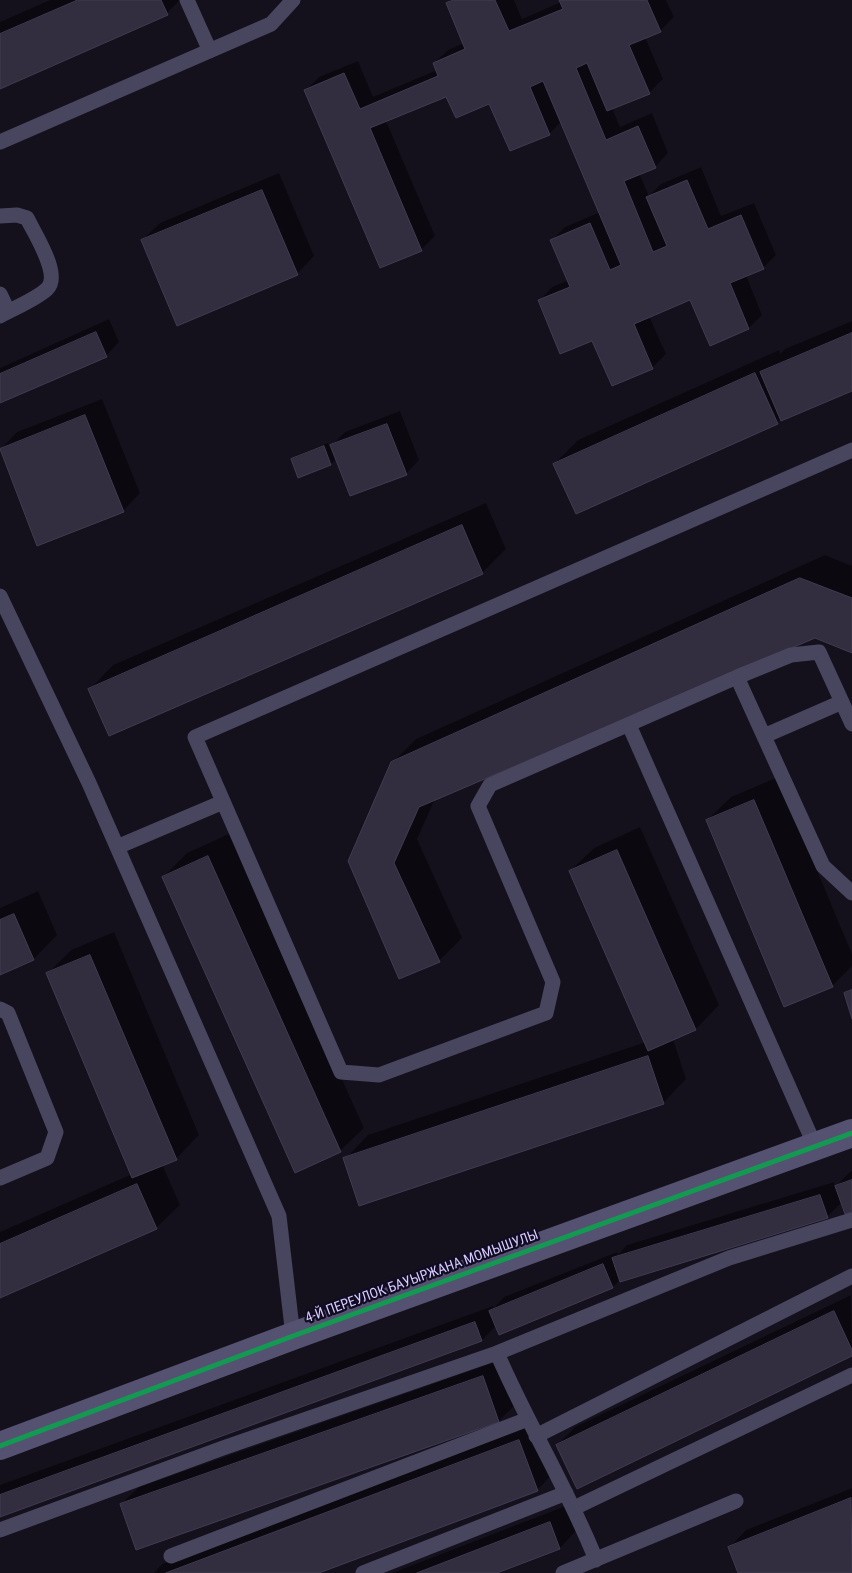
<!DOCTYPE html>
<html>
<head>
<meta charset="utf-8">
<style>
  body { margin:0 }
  canvas { display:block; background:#14111d }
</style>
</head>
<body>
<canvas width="852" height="1573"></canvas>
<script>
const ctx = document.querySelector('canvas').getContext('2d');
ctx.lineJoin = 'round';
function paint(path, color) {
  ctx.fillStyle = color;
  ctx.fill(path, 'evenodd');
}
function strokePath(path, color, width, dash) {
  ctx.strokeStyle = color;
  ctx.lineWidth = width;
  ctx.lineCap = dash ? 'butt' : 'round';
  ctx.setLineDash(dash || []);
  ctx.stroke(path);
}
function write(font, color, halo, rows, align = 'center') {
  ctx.font = font + ' "Roboto Condensed",sans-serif';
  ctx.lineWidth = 4.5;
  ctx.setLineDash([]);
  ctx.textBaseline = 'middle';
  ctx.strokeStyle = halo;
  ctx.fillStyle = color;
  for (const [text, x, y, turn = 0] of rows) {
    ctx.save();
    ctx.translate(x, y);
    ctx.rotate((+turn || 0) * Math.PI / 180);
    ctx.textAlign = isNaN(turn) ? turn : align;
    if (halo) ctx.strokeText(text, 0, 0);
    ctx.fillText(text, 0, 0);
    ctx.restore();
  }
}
paint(new Path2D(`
  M50,0H180L167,13L0,87V22Z
  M451,0H514L522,19L561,2V0H666L674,17L660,31L645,37L663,79L649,93L612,108L620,127L652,113L668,153L655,167L639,173L649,196L661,184L701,167L721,216L754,203L776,255L763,268L746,275L762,315L749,328L691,298L649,316L666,354L652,368L593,339L539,301L552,287L569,280L552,240L565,227L600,212L562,121L549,134L490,102L447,95L386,121L435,236L421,250L306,90L319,77L358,61L373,97L437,70L434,63L448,50L464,43L447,4Z
  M279,173L314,256L297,274L142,240L160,223Z
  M109,319L119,342L106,356L0,402V368Z
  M852,321V389L781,418L777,423L554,464L578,440L779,350L780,354L785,349Z
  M102,399L140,493L123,511L38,544L0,450L17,432Z
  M400,411L419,460L406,474L337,458L331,464L293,459L297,455L328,443L330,447L345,432Z
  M486,503L506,549L483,572L110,735L90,689L113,665Z
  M825,555L852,566V651L815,637L435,799L417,839L462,938L439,961L350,861L392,763L416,739Z
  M778,777L852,954V966L832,986L707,820L731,797Z
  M640,827L719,1005L696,1029L673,1039L686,1079L663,1103L345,1159L368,1135L646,1042L570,871L594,848Z
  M231,833L364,1128L340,1151L163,877L187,853Z
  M38,891L57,935L34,959L0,974V908Z
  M114,932L199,1135L176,1159L162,1164L180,1205L156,1228L0,1297V1232L132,1174L47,974L71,950Z
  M852,1170V1210L842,1202L827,1217L620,1280L613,1287L497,1325L482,1340L0,1516V1485L493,1306L494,1308L504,1297L617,1252L618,1255L627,1245L834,1182L835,1187Z
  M851,1295L852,1355L557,1445L575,1427Z
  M501,1360L516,1404L499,1421L137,1548L121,1504L139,1487Z
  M536,1424L555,1472L537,1490L316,1573H154L162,1564Z
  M852,1488V1573H739L729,1548L746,1530Z
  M568,1505L577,1530L560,1548L494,1573H392Z`), '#0007');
const building = new Path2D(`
  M78,0H161L168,15L0,89V34Z
  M454,0H495L509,31L563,9L559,0H647L661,32L629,45L650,94L607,111L587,63L576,68L606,140L638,126L656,168L624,181L653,252L667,246L646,197L687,180L708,229L741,215L764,269L730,283L749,329L710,346L690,300L634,324L653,369L612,386L592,341L560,354L538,300L570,287L550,240L590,223L610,270L621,265L543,81L530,87L550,135L510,151L489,104L456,118L446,97L370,128L422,251L380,268L304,90L344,73L360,109L438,76L433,63L465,49L446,3Z
  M262,190L298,275L177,326L141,240Z
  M96,332L107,357L0,403V374Z
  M852,333V391L781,421L760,372Z
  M755,373L778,424L576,514L553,464Z
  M85,415L124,512L37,546L0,449Z
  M387,424L407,475L350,496L330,445Z
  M324,446L331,465L298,478L291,459Z
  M462,525L483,574L109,736L88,689Z
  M800,578L852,598V653L815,638L419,807L394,863L440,962L399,979L348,861L391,762Z
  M754,800L833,987L784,1007L706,820Z
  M617,850L696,1030L648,1051L569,871Z
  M208,856L341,1152L295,1173L162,877Z
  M14,914L34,960L0,975V920Z
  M90,955L177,1160L132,1178L46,973Z
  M852,990V1019L844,993Z
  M648,1056L664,1104L359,1206L343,1158Z
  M852,1180V1212L845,1214L835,1186Z
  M137,1184L157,1229L0,1298V1244Z
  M820,1195L828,1218L620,1282L612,1258Z
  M603,1264L613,1288L499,1335L489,1311Z
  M834,1311L852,1350V1356L577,1489L556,1445Z
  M475,1322L482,1341L0,1517V1495Z
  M483,1376L499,1422L136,1550L120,1504Z
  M519,1440L538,1491L319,1573H166Z
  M851,1498L852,1573H738L728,1547Z
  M550,1522L560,1549L497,1573H417Z`);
paint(building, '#322e3f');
strokePath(building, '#413b51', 1);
strokePath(new Path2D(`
  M187,0L210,51
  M0,142L271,24L293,0
  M0,216L17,215L27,218C34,233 62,275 47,289C35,300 14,308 0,316
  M0,294L8,311
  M852,450L195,737L341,1072L379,1075L546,1013L553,982L478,806L490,785L737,677L791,655L819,652L852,724
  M0,596L89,783L279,1216L293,1336
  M737,677L823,866L852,893
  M629,725L815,1146
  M764,736L842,702
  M117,847L223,802
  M0,1009L8,1013L56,1132L47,1158L0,1178
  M536,1436L852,1276
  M574,1508L852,1375
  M0,1530L223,1448L497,1353
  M171,1556L528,1419
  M596,1560C568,1489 527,1423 497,1353L729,1258L852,1220
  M363,1573L566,1493
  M563,1573L736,1501`), '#48455e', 15);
strokePath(new Path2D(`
  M0,1446L293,1336L852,1133`), '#555271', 28);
strokePath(new Path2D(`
  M0,1446L293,1336L852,1133`), '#139951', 5);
write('14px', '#d6ccff', '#110c22', [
  ["4-Й ПЕРЕУЛОК БАУЫРЖАНА МОМЫШУЛЫ",422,1277,-20]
]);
</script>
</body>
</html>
